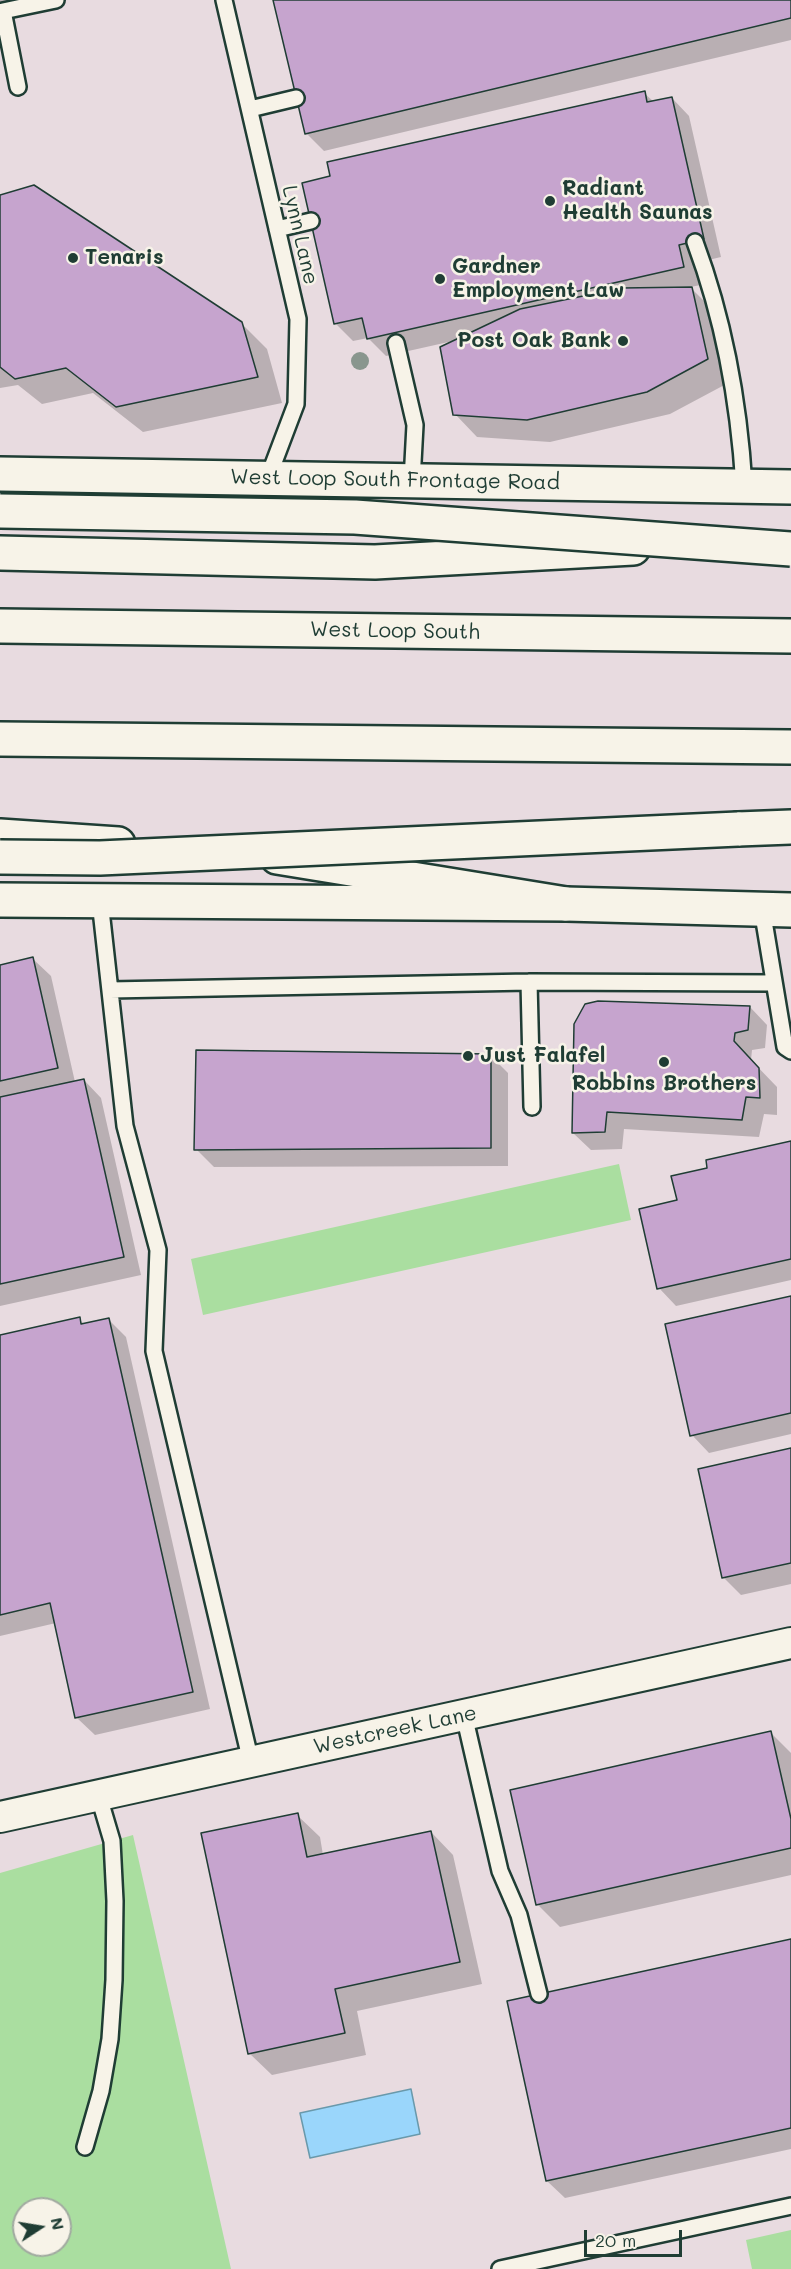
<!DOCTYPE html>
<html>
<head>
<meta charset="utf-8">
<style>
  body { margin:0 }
  #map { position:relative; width:791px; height:2269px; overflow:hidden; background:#e8dbe0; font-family:Mali,sans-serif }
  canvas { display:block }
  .north { position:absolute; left:12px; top:2197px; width:60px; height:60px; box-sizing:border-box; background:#f7f3e8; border:2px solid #a1aaa0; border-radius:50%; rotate:78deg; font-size:16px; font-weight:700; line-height:24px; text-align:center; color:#1f3d34 }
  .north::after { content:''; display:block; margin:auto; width:21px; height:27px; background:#1f3d34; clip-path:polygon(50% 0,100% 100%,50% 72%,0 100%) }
  .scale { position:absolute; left:584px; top:2230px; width:98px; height:27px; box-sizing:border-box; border:3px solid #1f3d34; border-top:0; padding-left:8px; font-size:18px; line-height:21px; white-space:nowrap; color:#1f3d34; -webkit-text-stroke:4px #f7f3e8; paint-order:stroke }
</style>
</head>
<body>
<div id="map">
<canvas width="791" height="2269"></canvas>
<div class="north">N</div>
<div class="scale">20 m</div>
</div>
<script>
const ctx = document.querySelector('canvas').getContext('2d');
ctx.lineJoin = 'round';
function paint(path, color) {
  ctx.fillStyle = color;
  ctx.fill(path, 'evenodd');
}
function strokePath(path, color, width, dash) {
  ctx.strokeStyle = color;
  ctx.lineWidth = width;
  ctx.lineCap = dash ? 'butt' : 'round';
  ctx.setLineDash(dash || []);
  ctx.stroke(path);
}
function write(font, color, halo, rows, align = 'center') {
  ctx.font = font + ' Mali,sans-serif';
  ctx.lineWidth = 5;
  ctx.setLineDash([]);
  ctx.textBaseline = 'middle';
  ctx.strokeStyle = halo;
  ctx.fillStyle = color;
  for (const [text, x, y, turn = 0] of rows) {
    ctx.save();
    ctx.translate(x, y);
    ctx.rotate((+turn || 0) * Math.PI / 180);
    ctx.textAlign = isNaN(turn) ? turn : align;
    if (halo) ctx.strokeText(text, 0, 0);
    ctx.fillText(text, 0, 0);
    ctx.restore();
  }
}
paint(new Path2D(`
  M619,1164L631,1220L203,1315L191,1259Z
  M133,1835L231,2269H0V1873ZM24,2209H60V2245H24Z
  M791,2230V2269H752L746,2240Z`), '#aadea0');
const water = new Path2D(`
  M411,2089L420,2134L310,2158L300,2113Z`);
paint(water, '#9ad6fb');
strokePath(water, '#6999ab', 1.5);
paint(new Path2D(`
  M0,0H32L0,7Z
  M275,0H791V40L324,151L307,134Z
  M644,93L654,102L672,98L689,116L721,257L696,263L701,285L690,287L714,311L730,382L670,414L550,442L477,437L455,414L453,341L386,356L368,338L353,341L335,323Z
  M0,196L241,323L267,349L282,403L143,432L93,393L42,404L18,385L0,388Z
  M33,959L51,976L75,1082L84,1080L101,1098L141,1275L0,1306V966Z
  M750,1007L767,1025L765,1048L752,1050L751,1060L777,1087V1115L764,1114L759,1137L624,1129L622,1149L591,1150L573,1133Z
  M490,1055L508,1073V1166L214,1167L196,1149Z
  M791,1142V1280L676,1306L659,1288L679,1201L709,1169Z
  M791,1298V1434L709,1453L692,1435Z
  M79,1319L85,1325L108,1319L126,1337L210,1709L95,1735L77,1718L56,1623L0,1636V1337Z
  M791,1450V1584L741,1595L724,1578L700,1470Z
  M771,1733L791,1753V1875L560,1927L537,1904Z
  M297,1815L320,1837L323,1855L431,1832L453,1855L482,1984L357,2011L366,2055L272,2075L249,2053Z
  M791,1940V2149L565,2198L547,2181Z`), '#0003');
const building = new Path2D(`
  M273,0H791V18L305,134Z
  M645,91L647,102L672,97L704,239L679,245L684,267L367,339L362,318L334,324L302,183L330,176L327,162Z
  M34,185L242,322L258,377L116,407L66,368L15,379L0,367V195Z
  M692,287L708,359L647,392L527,420L453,415L440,347L520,309L622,288Z
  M33,957L58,1068L0,1081V965Z
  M598,1001L750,1006L748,1030L735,1033L734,1041L759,1068L760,1098L746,1097L742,1120L607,1112L605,1132L572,1133L574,1024L585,1004Z
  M196,1050L491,1054V1148L194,1150Z
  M84,1079L124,1257L0,1284V1097Z
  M791,1141V1259L657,1289L639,1209L677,1200L671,1176L707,1168L706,1160Z
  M791,1296V1413L690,1436L665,1324Z
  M80,1317L81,1324L109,1318L193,1692L75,1718L50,1603L0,1615V1335Z
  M791,1448V1563L722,1578L698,1469Z
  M771,1731L791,1819V1848L536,1905L510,1790Z
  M298,1813L307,1857L431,1831L460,1962L335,1989L345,2033L248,2054L201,1833Z
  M791,1939V2128L546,2181L507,2001Z`);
paint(building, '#c6a4ce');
strokePath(building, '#1f3d34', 1.5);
const lane = new Path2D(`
  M224,0L298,319L296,404L268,478
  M18,87L3,11L56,0
  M250,109L296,98
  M277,229L311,221
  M695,242C724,320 739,403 744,486
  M396,343L415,425L412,481
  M100,901L125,1126L158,1250L154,1351L251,1762
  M762,909L785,1047L791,1051
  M529,982L532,1107
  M110,990L529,982L774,983
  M464,1715L500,1871L519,1915L539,1994
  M85,2147L101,2091L110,2039L114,1980L115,1901L112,1841L99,1797
  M500,2269L791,2206`);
const street = new Path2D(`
  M0,1817L791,1643`);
const secondary = new Path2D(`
  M0,474L791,487
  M0,900L566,904L791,910`);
const highway = new Path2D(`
  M0,553L375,562L633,548
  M0,626L791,636
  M0,739L791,747
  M738,829L791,827
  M0,836L118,844
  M277,857L566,904`);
strokePath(lane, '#1f3d34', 20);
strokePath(street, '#1f3d34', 34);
strokePath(secondary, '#1f3d34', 38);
strokePath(highway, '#1f3d34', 38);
strokePath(lane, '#f7f3e8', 15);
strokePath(street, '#f7f3e8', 30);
strokePath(secondary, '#f7f3e8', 33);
strokePath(highway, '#f7f3e8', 33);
const highwayBridge = new Path2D(`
  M0,511L355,517L791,549
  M0,857L100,858L738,829`);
strokePath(highwayBridge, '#1f3d34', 38, []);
strokePath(highwayBridge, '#f7f3e8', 33);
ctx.fillStyle = '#89968e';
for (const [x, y] of [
  [360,361]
]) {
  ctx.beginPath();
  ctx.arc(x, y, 9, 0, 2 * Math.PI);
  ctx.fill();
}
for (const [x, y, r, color] of [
  [550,201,6,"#1f3d34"],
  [73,258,6,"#1f3d34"],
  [440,279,6,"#1f3d34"],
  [623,341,6,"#1f3d34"],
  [468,1056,6,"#1f3d34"],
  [664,1062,6,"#1f3d34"]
]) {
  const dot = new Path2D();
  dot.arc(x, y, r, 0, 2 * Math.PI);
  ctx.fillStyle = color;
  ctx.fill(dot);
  strokePath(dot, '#f7f3e8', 2);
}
write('bold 21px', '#1f3d34', '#f7f3e8', [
  ["Radiant",562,189],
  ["Health Saunas",562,213],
  ["Tenaris",85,258],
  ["Gardner",452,267],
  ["Employment Law",452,291],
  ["Post Oak Bank",611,341,"right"],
  ["Just Falafel",480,1056],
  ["Robbins Brothers",664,1084,"center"]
], 'left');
write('21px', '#1f3d34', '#f7f3e8', [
  ["Lynn Lane",300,235,77],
  ["West Loop South Frontage Road",395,480,1],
  ["West Loop South",395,631,1],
  ["Westcreek Lane",395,1730,-12]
]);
</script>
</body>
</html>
